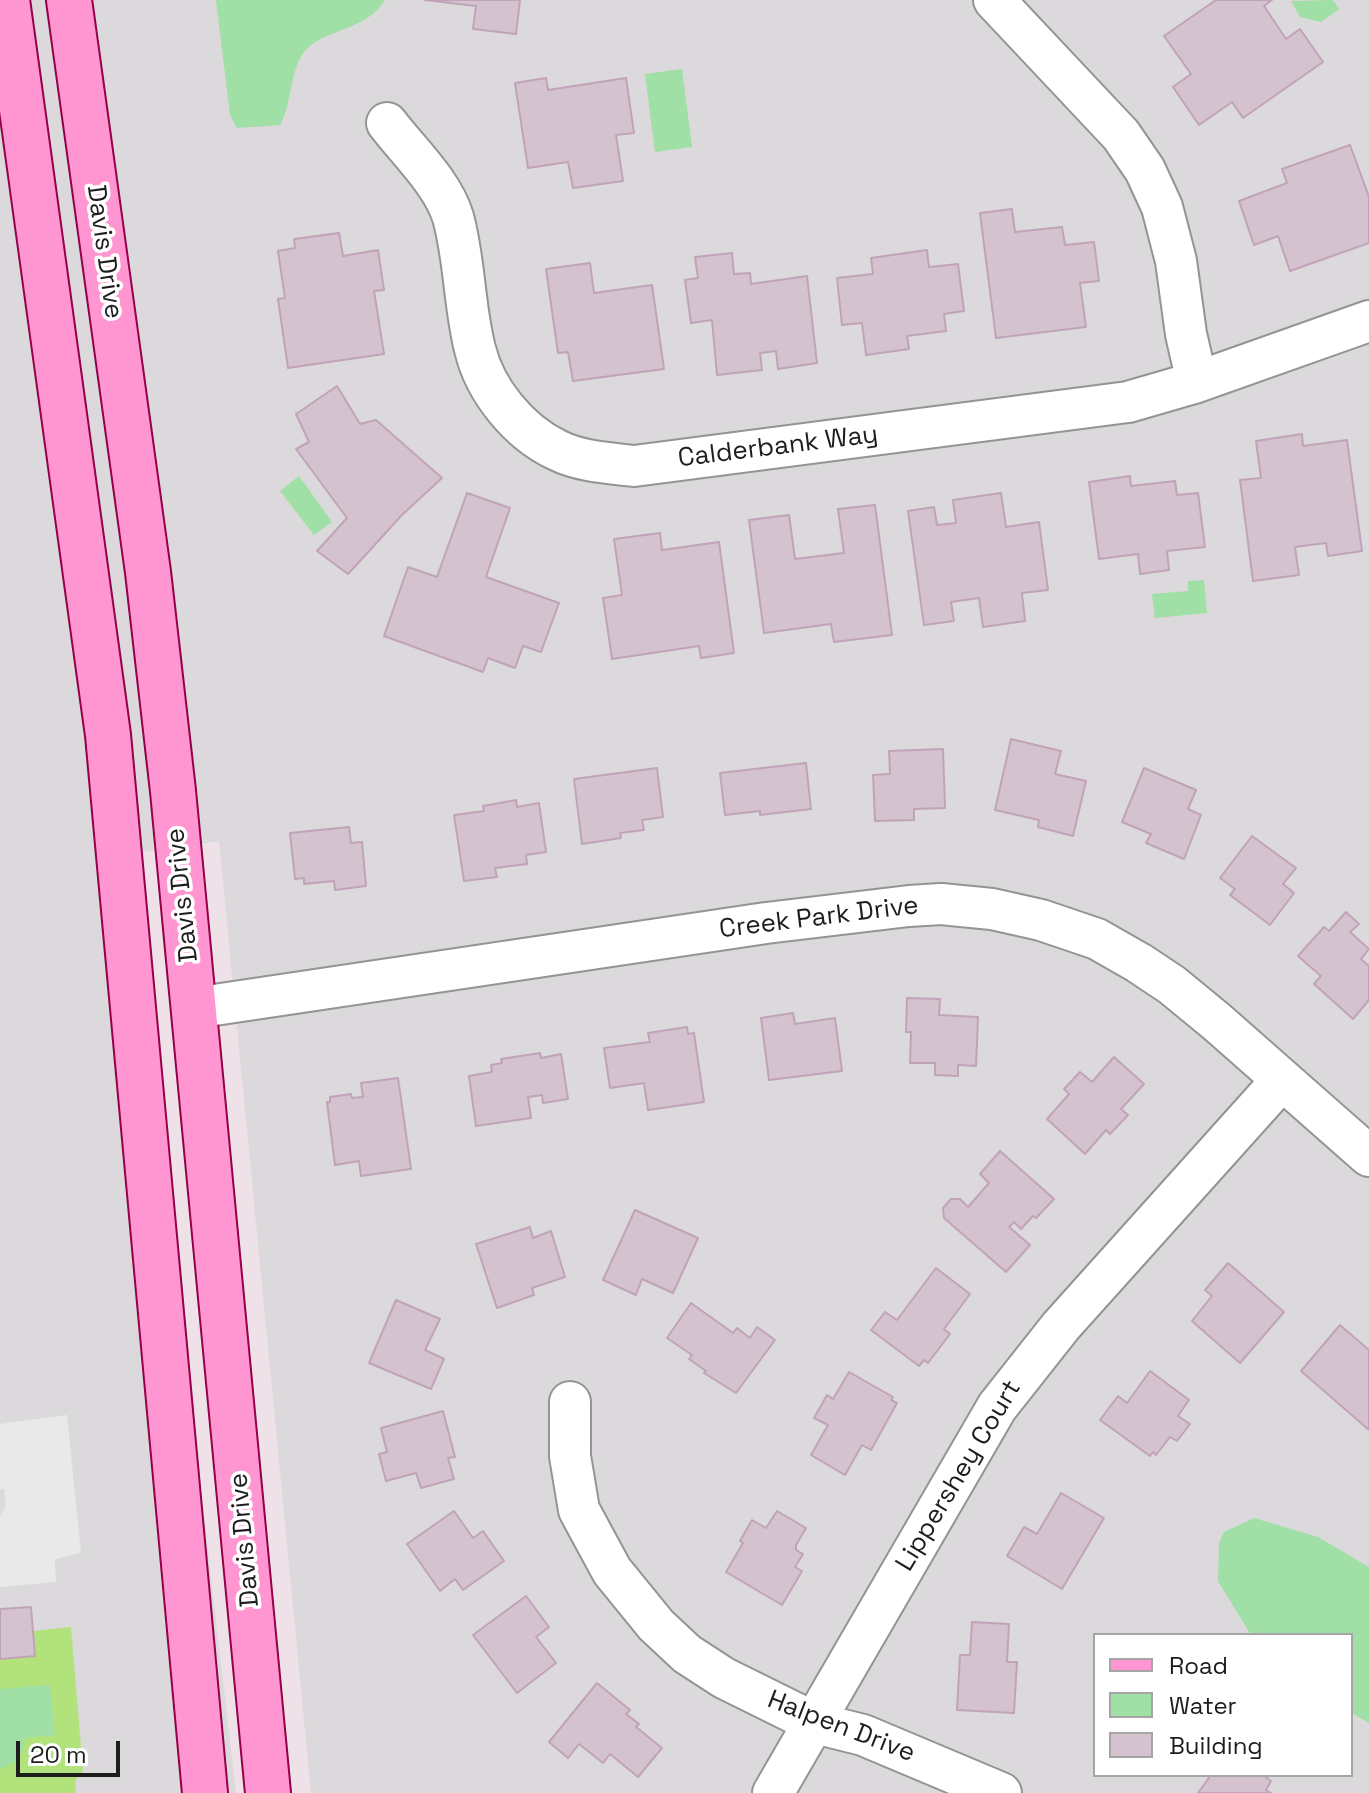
<!DOCTYPE html>
<html>
<head>
<meta charset="utf-8">
<style>
  body { margin:0 }
  #map { position:relative; width:1369px; height:1793px; overflow:hidden; background:#eee2e8; font-family:"Space Grotesk",sans-serif }
  canvas { display:block }
  .legend { position:absolute; left:1093px; top:1633px; width:260px; height:144px; box-sizing:border-box; background:#fff; border:2px solid #a5a5a5; margin:0; padding:10px 14px; list-style:none; font-size:24px; color:#1d1d1d }
  .legend li { display:flex; align-items:center; gap:16px; height:40px }
  .legend b { width:40px; border:2px solid #a5a5a5 }
  .scale { position:absolute; left:16px; top:1741px; width:104px; height:36px; box-sizing:border-box; border:4px solid #1d1d1d; border-top:0; padding-left:10px; font-size:24px; line-height:28px; white-space:nowrap; color:#1d1d1d; -webkit-text-stroke:6px #fff; paint-order:stroke }
</style>
</head>
<body>
<div id="map">
<canvas width="1369" height="1793"></canvas>
<ul class="legend">
<li><b style="height:10px;background:#ff96d2"></b>Road</li>
<li><b style="height:22px;background:#a0dfa5"></b>Water</li>
<li><b style="height:22px;background:#d5c2cf"></b>Building</li>
</ul>
<div class="scale">20 m</div>
</div>
<script>
const ctx = document.querySelector('canvas').getContext('2d');
ctx.lineJoin = 'round';
function paint(path, color) {
  ctx.fillStyle = color;
  ctx.fill(path, 'evenodd');
}
function strokePath(path, color, width, dash) {
  ctx.strokeStyle = color;
  ctx.lineWidth = width;
  ctx.lineCap = dash ? 'butt' : 'round';
  ctx.setLineDash(dash || []);
  ctx.stroke(path);
}
function write(font, color, halo, rows, align = 'center') {
  ctx.font = font + ' "Space Grotesk",sans-serif';
  ctx.lineWidth = 7;
  ctx.setLineDash([]);
  ctx.textBaseline = 'middle';
  ctx.strokeStyle = halo;
  ctx.fillStyle = color;
  for (const [text, x, y, turn = 0] of rows) {
    ctx.save();
    ctx.translate(x, y);
    ctx.rotate((+turn || 0) * Math.PI / 180);
    ctx.textAlign = isNaN(turn) ? turn : align;
    if (halo) ctx.strokeText(text, 0, 0);
    ctx.fillText(text, 0, 0);
    ctx.restore();
  }
}
paint(new Path2D(`
  M0,0H1369V1793H311L219,841L101,858L128,856L236,1793H0ZM1095,1635H1351V1775H1095Z`), '#dbd9db');
paint(new Path2D(`
  M31,1607L34,1631L71,1627L83,1771L75,1781L76,1793H0V1609Z`), '#b1e27b');
paint(new Path2D(`
  M67,1415L81,1553L55,1559L56,1582L0,1587V1517L6,1505L4,1489H0V1424Z`), '#e9e9e9');
paint(new Path2D(`
  M216,0H385C369,27 333,29 311,45C288,63 294,101 280,125L237,128L230,115Z
  M1333,0L1339,9L1321,22L1300,17L1291,1Z
  M682,69L692,147L655,152L645,74Z
  M299,476L332,522L314,535L280,491Z
  M1204,580L1207,613L1155,618L1152,594L1188,591V581Z
  M1254,1518L1318,1537L1369,1567V1723L1351,1713V1635H1251L1218,1581L1219,1543L1224,1532Z
  M50,1685L55,1735L24,1738C25,1755 16,1763 0,1769V1689Z`), '#a0dfa5');
const building = new Path2D(`
  M425,0H520L516,34L473,29L476,6Z
  M1216,0H1272L1264,6L1286,39L1300,29L1323,62L1243,118L1232,102L1199,125L1173,87L1191,74L1164,36Z
  M546,78L548,90L626,78L634,133L616,135L623,181L573,188L568,162L528,168L515,83Z
  M1350,145L1369,197V243L1290,271L1278,236L1254,245L1239,201L1287,183L1282,169Z
  M1012,209L1015,232L1062,227L1065,245L1094,242L1099,281L1080,283L1086,327L996,338L980,213Z
  M339,233L343,256L378,250L384,290L374,291L384,354L288,368L278,299L285,298L278,251L295,248L294,239Z
  M927,250L929,267L958,264L964,311L944,314L946,331L907,336L909,349L866,355L862,323L842,325L837,278L873,274L871,258Z
  M732,253L734,274L750,273L751,284L807,276L817,363L778,369L776,351L760,353L762,370L717,375L712,320L691,323L685,280L698,278L695,257Z
  M590,263L594,293L652,285L664,369L573,381L568,352L558,353L546,269Z
  M337,386L360,424L376,420L442,478L402,515L348,574L317,551L347,518L296,449L309,442L296,414Z
  M1302,434L1303,446L1347,440L1362,551L1328,556L1326,543L1295,547L1299,575L1253,581L1240,480L1261,478L1256,441Z
  M1130,476L1131,486L1175,481L1177,495L1198,493L1205,547L1167,551L1169,570L1140,574L1138,554L1099,559L1089,482Z
  M467,493L510,508L486,577L559,603L541,652L523,646L515,668L488,658L483,672L384,636L408,567L437,577Z
  M1001,493L1006,527L1039,522L1048,590L1022,593L1025,621L983,627L979,598L951,602L954,621L924,625L908,511L934,507L937,525L956,523L953,500Z
  M875,505L892,635L834,642L831,624L764,633L749,520L789,515L795,559L844,553L838,509Z
  M660,533L662,550L719,542L734,653L701,658L699,646L612,659L603,598L622,595L614,539Z
  M1011,739L1061,751L1055,774L1086,781L1073,836L1038,827L1039,820L995,810Z
  M943,749L945,808L914,809V820L875,821L873,775L890,774L889,751Z
  M806,763L811,809L760,815V811L725,815L720,773Z
  M657,768L663,817L642,820L644,830L620,833L621,838L582,844L574,779Z
  M1144,768L1196,790L1188,809L1201,815L1184,859L1146,843L1151,834L1122,822Z
  M516,800L517,807L539,803L546,852L526,855L527,864L495,868L497,877L464,881L454,815L484,811L483,806Z
  M349,827L351,843L362,842L366,886L335,890L334,881L304,884V878L295,879L290,833Z
  M1252,836L1296,868L1283,884L1294,893L1270,925L1230,895L1235,889L1220,878Z
  M1346,912L1359,924L1350,932L1369,949L1361,959L1369,966V1000L1353,1019L1314,984L1321,976L1298,956L1324,927L1329,931Z
  M907,998L940,999L939,1015L978,1017L976,1066L958,1065V1076L935,1075V1063H910L911,1032H906Z
  M793,1013L795,1024L835,1018L842,1071L769,1080L761,1018Z
  M687,1027L688,1034L694,1033L704,1102L648,1110L644,1083L610,1088L604,1048L650,1042L648,1033Z
  M540,1053L541,1058L561,1054L568,1099L543,1103L542,1095L528,1097L531,1118L476,1126L469,1076L492,1072L491,1065L502,1063L501,1059Z
  M1114,1057L1144,1084L1121,1109L1128,1115L1110,1134L1106,1130L1085,1154L1047,1119L1069,1094L1064,1089L1080,1072L1092,1082Z
  M398,1078L411,1169L361,1176L359,1161L335,1165L327,1102H330V1097L351,1094L352,1098L363,1097L361,1083Z
  M1000,1151L1054,1199L1036,1218L1033,1216L1021,1229L1014,1222L1009,1227L1030,1245L1006,1272L944,1218L943,1208L951,1199H960L968,1207L989,1183L980,1174Z
  M635,1210L698,1238L673,1293L642,1279L636,1295L603,1280Z
  M530,1227L533,1238L551,1231L565,1277L532,1288L534,1295L497,1308L476,1244Z
  M1228,1263L1284,1312L1240,1363L1192,1321L1212,1296L1205,1290Z
  M936,1268L970,1294L944,1329L950,1334L928,1363L924,1360L919,1366L871,1330L885,1312L897,1320Z
  M396,1300L440,1319L425,1350L444,1359L431,1389L369,1363Z
  M691,1303L733,1333L737,1328L750,1338L757,1327L775,1340L736,1393L704,1373L706,1371L689,1359L692,1355L667,1338Z
  M1340,1325L1369,1350V1430L1301,1371Z
  M1150,1371L1189,1400L1178,1416L1190,1424L1177,1441L1170,1437L1156,1455L1153,1452L1150,1456L1100,1420L1118,1396L1127,1403Z
  M849,1372L893,1397L891,1400L897,1403L871,1450L862,1445L845,1475L811,1455L828,1425L814,1418L827,1395L833,1399Z
  M443,1411L455,1457L448,1458L454,1479L421,1488L416,1473L386,1481L379,1454L387,1452L381,1428Z
  M1061,1493L1104,1518L1062,1589L1007,1556L1024,1527L1037,1534Z
  M454,1511L473,1538L483,1531L504,1561L463,1590L455,1579L440,1591L407,1544Z
  M777,1511L806,1528L796,1545V1550L803,1554L795,1567L802,1571L782,1605L726,1572L743,1543L740,1541L752,1520L766,1528Z
  M526,1596L549,1627L536,1637L556,1663L517,1693L473,1635Z
  M31,1607L35,1656L0,1659V1609Z
  M972,1622L1009,1624L1007,1662H1017L1014,1713L957,1710L960,1655H970Z
  M597,1683L630,1710L626,1714L639,1724L636,1727L662,1748L638,1777L610,1754L603,1763L579,1744L568,1758L549,1742Z
  M1211,1775H1263L1271,1781L1266,1790L1271,1793H1198Z`);
paint(building, '#d5c2cf');
strokePath(building, '#c1a3b8', 2);
const minor = new Path2D(`
  M994,0L1121,135L1145,170L1162,207L1176,261L1186,334L1197,382
  M387,123C409,152 442,182 453,217C465,260 464,307 475,349C485,391 519,432 557,450C581,462 609,463 634,466L1128,402L1197,382L1369,321
  M194,1008L766,923L909,906L941,904L992,909L1041,920L1097,939L1139,963L1172,985L1217,1022L1369,1156
  M570,1402V1456L579,1510L612,1571L656,1625L687,1654L724,1678L815,1723L863,1735L1001,1793
  M773,1793L997,1407L1061,1326L1281,1081`);
const major = new Path2D(`
  M7,0L108,735L205,1793
  M69,0L148,572L173,791L268,1793`);
strokePath(minor, '#949494', 44);
strokePath(major, '#950046', 48);
strokePath(minor, '#fff', 40);
strokePath(major, '#ff96d2', 44);
write('26px', '#1d1d1d', '#fff', [
  ["Davis Drive",104,252,82],
  ["Calderbank Way",778,447,-7],
  ["Davis Drive",183,895,-96],
  ["Creek Park Drive",819,918,-7],
  ["Lippershey Court",959,1476,-59],
  ["Davis Drive",245,1540,-95],
  ["Halpen Drive",841,1727,21]
]);
</script>
</body>
</html>
